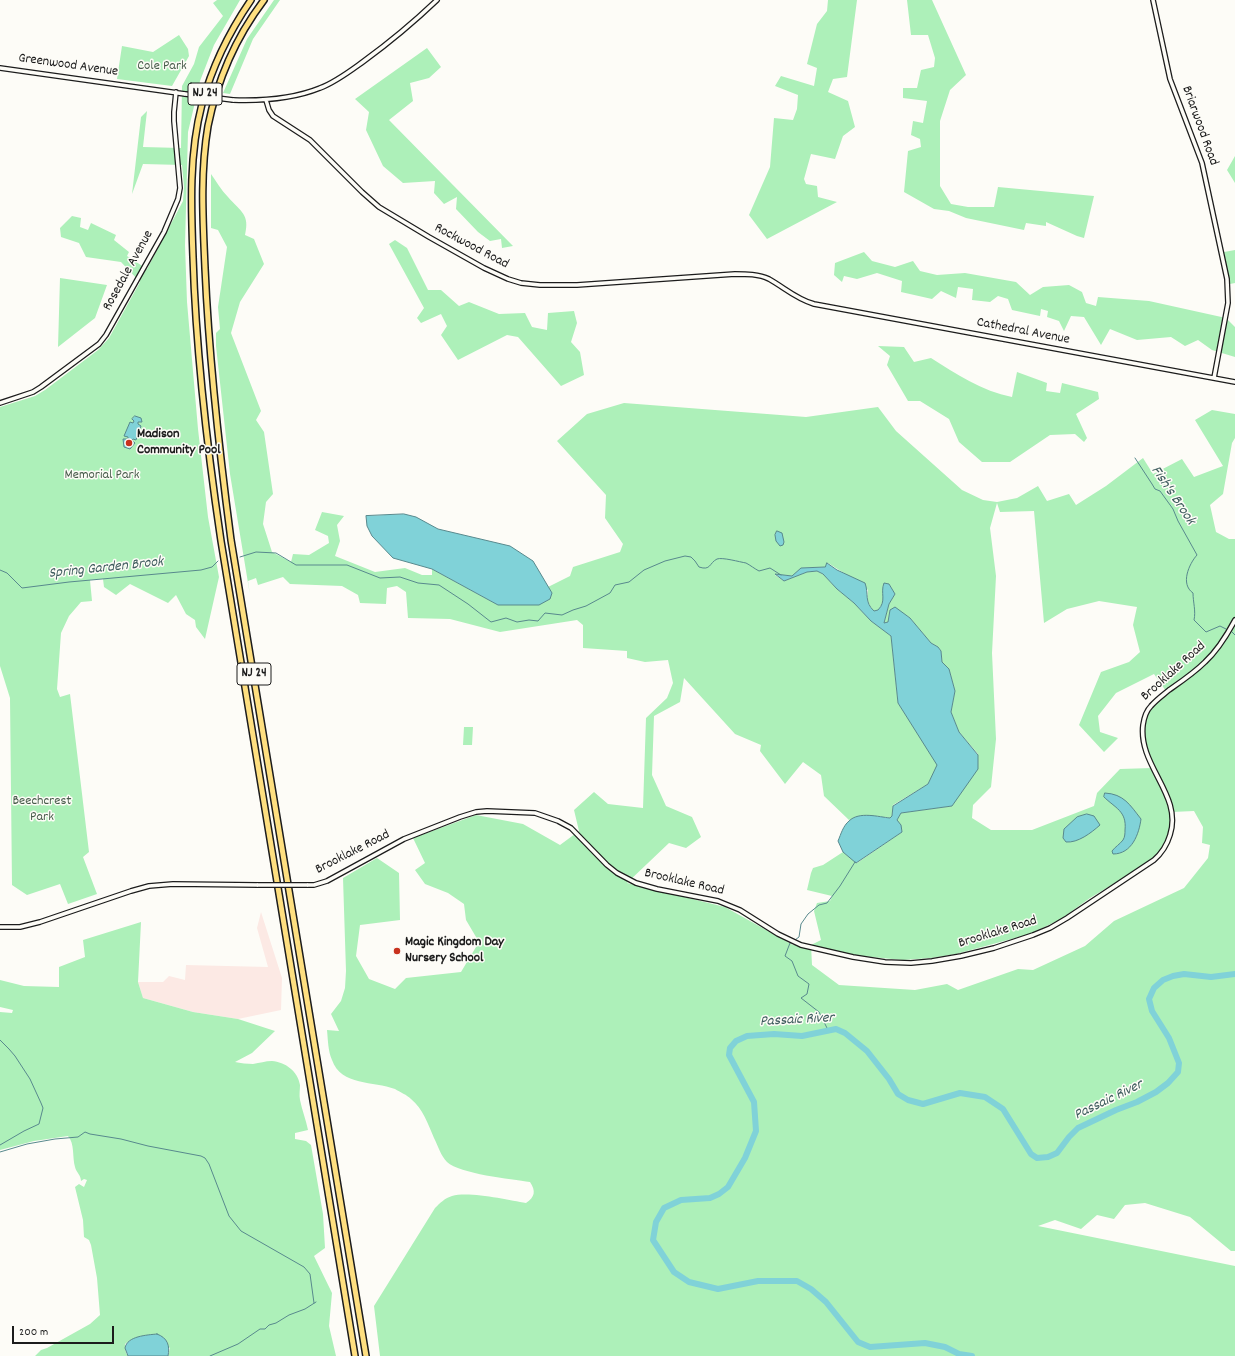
<!DOCTYPE html>
<html>
<head>
<meta charset="utf-8">
<style>
  body { margin:0 }
  #map { position:relative; width:1235px; height:1356px; overflow:hidden; background:#fdfcf7; font-family:Dekko,sans-serif }
  canvas { display:block }
  .scale { position:absolute; left:12px; top:1326px; width:102px; height:18px; box-sizing:border-box; border:2px solid #1c1c1c; border-top:0; padding-left:5px; font-size:12px; line-height:14px; white-space:nowrap; color:#1c1c1c; -webkit-text-stroke:3px #fdfcf7; paint-order:stroke }
</style>
</head>
<body>
<div id="map">
<canvas width="1235" height="1356"></canvas>
<div class="scale">200 m</div>
</div>
<script>
const ctx = document.querySelector('canvas').getContext('2d');
ctx.lineJoin = 'round';
function paint(path, color) {
  ctx.fillStyle = color;
  ctx.fill(path, 'evenodd');
}
function strokePath(path, color, width, dash) {
  ctx.strokeStyle = color;
  ctx.lineWidth = width;
  ctx.lineCap = dash ? 'butt' : 'round';
  ctx.setLineDash(dash || []);
  ctx.stroke(path);
}
function write(font, color, halo, rows, align = 'center') {
  ctx.font = font + ' Dekko,sans-serif';
  ctx.lineWidth = 3;
  ctx.setLineDash([]);
  ctx.textBaseline = 'middle';
  ctx.strokeStyle = halo;
  ctx.fillStyle = color;
  for (const [text, x, y, turn = 0] of rows) {
    ctx.save();
    ctx.translate(x, y);
    ctx.rotate((+turn || 0) * Math.PI / 180);
    ctx.textAlign = isNaN(turn) ? turn : align;
    if (halo) ctx.strokeText(text, 0, 0);
    ctx.fillText(text, 0, 0);
    ctx.restore();
  }
}
paint(new Path2D(`
  M261,912L282,978L281,1010L238,1019L193,1012L143,998L138,982H163L169,976L185,980L186,965L268,967L257,928Z`), '#fce9e4');
paint(new Path2D(`
  M217,0H240L214,45L200,81L188,132L185,245L187,302L198,429L208,517L219,577L205,639L196,627L195,620L186,614L176,595L168,603L130,584L116,595L104,587L103,579L90,580L92,601L81,602L69,616L61,633L57,689L60,697L70,694L89,852L83,857L97,894L68,904L60,884L27,895L12,885L10,698L0,666V407L35,396L45,390L98,350L109,338L140,282L121,262L86,257L79,243L61,237L60,228L72,216L81,218L80,227L88,230L91,223L116,235L114,240L129,252L127,256L147,269L183,201L184,187L182,165L143,164L132,194L141,117L147,111L143,147L181,148L182,86L194,64L199,47L223,16L213,3Z
  M274,0H280L253,39L230,94L223,93L247,39Z
  M828,0H857L847,77L833,79L828,92L848,101L855,127L843,136L835,159L811,154L804,179L806,184L817,186L818,197L837,202L767,239L749,215L770,167L774,118L793,120L797,109L798,95L775,86L781,76L814,86L817,68L807,64L817,24L827,11Z
  M907,0H932L966,75L950,90L940,121V186L951,204L968,207H994L998,187L1094,196L1084,238L1077,236L1046,222V226L1026,223L1024,230L966,218L949,211L934,209L904,192L908,151L921,147L920,139L911,135L913,121L923,123L927,101L903,98V88H917L921,70L934,67L935,58L928,35H911Z
  M179,35L188,49L189,56L172,86L117,79L122,46L153,52Z
  M427,48L441,67L429,78L410,83L413,101L389,120L513,246L502,248L501,239L490,241L478,232L456,209L457,197L444,204L434,193L435,181L403,183L383,166L366,130L369,112L355,99Z
  M1235,156V183L1227,170Z
  M211,174C216,181 221,190 228,197C241,212 250,214 245,235L254,239L264,264L240,302L231,333L261,411L256,420L264,432L273,494L266,502L263,524L272,552L291,562L293,554L309,555L329,543L328,536L315,530L322,512L344,516L337,525L340,541L335,556L375,572L405,568L422,575H432V569L498,605L552,593L548,587L570,576L573,567L620,552L623,544L605,518L606,495L557,441L587,414L624,403L806,417L878,407L896,431L962,490L983,500L997,502L1017,498L1038,486L1047,501L1069,494L1076,505L1106,486L1143,458L1153,474L1182,459L1194,477L1223,466L1195,420L1212,410L1235,414V438L1232,443L1223,494L1210,505L1216,532L1229,539H1235V1251H1231L1190,1217L1145,1203L1125,1205L1114,1219L1097,1215L1081,1229L1055,1220L1038,1226L1235,1266V1356H380L374,1306L435,1208C440,1203 445,1198 452,1196C469,1191 508,1200 526,1203C535,1197 536,1191 530,1182C511,1179 460,1174 447,1162C441,1156 438,1146 434,1138C428,1124 423,1109 411,1099C407,1095 400,1092 395,1089C374,1081 341,1086 332,1060C328,1051 328,1040 327,1030L339,1031L331,1014L341,1001L345,988L346,971L343,878L377,858L399,873L400,920L360,925L356,956L369,979L395,989L406,978L461,972L479,942L466,920L464,904L448,893L425,884L415,870L425,863L413,838L476,815L523,824L560,845L579,831L574,810L594,792L608,804L643,808L646,718L667,698L673,683L668,660L645,662L627,658V651L583,648V625L577,620L500,632L450,619L408,618L406,592L397,586L387,588L386,604L360,603L358,595L342,586L290,584L283,577L258,585L256,578L248,581L250,595L230,474L216,346V333L220,329L218,307L227,247L218,230L211,228ZM997,503L1000,512L1034,511L1044,623L1067,609L1099,601L1137,607L1133,625L1140,652L1129,662L1101,672L1079,725L1104,752L1118,738L1100,732L1098,716L1116,693L1154,674L1168,694L1149,708L1144,720L1143,742L1152,768L1120,769L1097,793L1094,806L1032,830H991L972,818L973,805L991,787L996,739L992,653L996,576L990,528ZM828,563C842,572 854,579 868,590C867,598 867,605 874,611L878,610C885,603 884,595 883,585L889,584L895,594L889,604L884,623L888,622L890,610L906,615L910,618L931,643L938,647L941,651L942,662L949,669L955,691L951,712L959,732L978,754L952,806L901,813L897,820L902,832L857,863L843,852L823,865L813,868L811,873L807,890L832,896L830,901L817,903L814,911L821,940L811,945H793L725,907L627,883L669,843L686,848L701,837L692,817L666,806L652,775L654,716L680,702L684,678L735,734L761,745L760,751L785,784L803,762L821,775L824,796L849,820C864,814 875,816 890,818L892,816L893,805L928,784L938,765L898,703L891,636L871,621L854,603L837,589L824,575L817,571L807,572L784,581L775,575L793,576L801,568L826,567ZM1194,811L1203,827L1202,843L1210,845L1208,858L1184,888L1114,921L1085,946L1033,970L1018,969L958,990L947,984L915,990L839,985L812,965L811,945L860,956L903,960L931,958L956,954L1030,934L1061,919L1090,898L1156,858L1170,839L1172,812Z
  M395,240L407,248L428,290H441L459,306L469,302L499,314L525,313L532,327L547,330L548,313L574,311L577,323L571,342L580,352L584,375L561,386L518,337L507,335L458,360L441,335L447,326L441,314L421,323L417,318L424,308L389,244Z
  M1235,250V283L1230,284L1224,252Z
  M864,252L872,261L895,267L913,261L920,271L937,275L965,273L1016,282L1030,295L1043,287L1069,285L1082,292L1086,303L1096,306L1098,297L1149,301L1226,318L1235,327V357L1212,350L1198,340L1185,346L1171,337L1137,340L1110,329L1101,345L1084,317L1071,316L1064,331L1059,321L1047,317L1048,311L1041,309L1040,316L1012,310L1008,299L998,296L990,302L972,300L973,289L958,287L956,298L941,291L932,299L901,292L902,281L877,273L857,279L844,276L842,282L834,275L835,263Z
  M60,278L107,285L95,318L58,347Z
  M878,346L904,347L914,362L931,358C956,374 982,391 1012,397L1017,372L1047,383L1046,391L1060,393L1062,383L1098,392L1099,399L1076,414L1087,438L1084,442L1075,434L1050,435L1010,462H982L959,442L949,419L920,401H908L887,365L890,356Z
  M464,727H473L472,745H463Z
  M141,922L138,982L143,998L193,1012L238,1019L275,1031L252,1053L235,1062C240,1063 248,1064 253,1064C260,1063 265,1061 272,1061C285,1062 298,1071 300,1085C300,1090 299,1095 300,1100C302,1110 306,1120 308,1130L295,1133V1139L306,1141L311,1145L323,1214L325,1248L314,1256L332,1293L329,1326L336,1356H168L170,1348L151,1335C142,1337 132,1338 125,1344L126,1353L128,1356H35L41,1350L47,1348L90,1324L100,1315L97,1278L91,1245L89,1240L84,1237L83,1220L75,1187L79,1184L84,1187L87,1180L84,1179L81,1181C81,1175 76,1172 75,1167C72,1157 75,1144 68,1136L34,1141L0,1150V1012L12,1013L13,1010L0,1007V980L24,986L59,987V967L85,957L83,940Z`), '#adf0b9');
const water = new Path2D(`
  M135,416L141,418L142,422H138V424L141,426L136,440L133,439L132,440L135,443L130,449L124,447L123,439H128V437L124,436L130,422L133,423L134,421L132,419Z
  M404,514L416,517L438,529L510,546L533,561L552,593L550,599L539,605H498L432,569L393,558L372,536L367,526L366,516Z
  M777,531L782,533L784,542L783,545L780,546L776,541L775,535Z
  M827,563L837,570L865,583C869,594 864,602 874,611L878,610C887,601 880,593 884,583L889,584L895,594L889,604L884,623L888,622L890,610L895,607L910,618L931,643L938,647L941,651L942,662L949,669L955,691L951,712L959,732L978,755V769L952,806L901,813L897,820L901,825L902,832L856,863L843,852L838,841C841,834 843,826 849,821C859,811 879,817 890,818L892,816L893,806L928,784L937,765L898,703L891,636L871,621L854,603L837,589L823,574L817,571L807,572L784,581L775,574L792,576L801,568L825,567Z
  M1105,793C1124,794 1130,805 1141,819C1139,834 1132,854 1113,854L1112,851C1115,847 1120,844 1123,840C1125,837 1125,833 1125,830C1127,811 1115,808 1104,797Z
  M1087,814L1094,816L1100,825C1091,833 1078,843 1066,842L1063,838L1064,829L1077,817Z
  M157,1334C168,1338 170,1346 168,1356H128L125,1348C127,1336 147,1335 157,1334Z`);
paint(water, '#80d2d8');
strokePath(water, '#58898d', 1);
strokePath(new Path2D(`
  M1135,458L1152,484L1155,489L1160,491L1173,509L1178,521L1197,555C1189,564 1180,584 1193,593C1193,602 1196,611 1194,620L1206,632L1220,626L1226,629
  M240,557L256,552L276,553L296,565H347L380,578L400,577L418,583L439,585L468,604L491,622L506,618L517,622L529,620L538,621L545,613L562,615L573,610L586,606L610,593L615,585L629,582L644,570L665,561L685,556L691,557L695,561L699,567C711,571 709,563 717,559C722,557 740,562 746,563C750,565 755,569 759,571L770,568L781,575
  M0,570L7,573L22,588L69,582L201,570L212,567L218,561
  M1232,632L1235,635
  M795,940L799,937L801,924L808,914L819,905L827,903L840,886L855,862
  M792,942L790,943L785,956L792,961L798,976L809,984L807,994L801,998L819,1012L828,1030
  M0,1040L9,1049L15,1056L30,1079L41,1103L43,1108L39,1124L24,1131L0,1145
  M0,1152L27,1144L55,1139L78,1137L85,1132L90,1134L121,1139L148,1146L201,1156L205,1158L209,1164L229,1216L241,1231L304,1267L310,1274L314,1303
  M210,1356L238,1344L260,1329H265L269,1325L276,1323L289,1315L305,1309L316,1302`), '#58898d', 1);
strokePath(new Path2D(`
  M972,1356L959,1354L945,1347L925,1343L870,1347L858,1342L826,1302L811,1289L797,1281H758L718,1289L689,1282L674,1272L653,1240L656,1222L664,1208L681,1200L710,1198L719,1194L728,1187L745,1158L756,1131L754,1102L729,1055L730,1048L736,1041L747,1036L774,1034L802,1036L836,1029L845,1033L867,1051L889,1079L898,1094L908,1100L923,1104L960,1093L985,1097L1003,1109L1031,1154L1037,1158L1048,1157L1057,1153L1069,1137L1078,1128L1116,1110L1137,1102L1156,1092L1168,1083L1178,1072L1179,1063L1169,1038L1152,1011L1149,999L1154,988L1163,980L1173,976L1184,974L1211,977L1235,974`), '#80d2d8', 6);
const minor = new Path2D(`
  M1153,0L1170,79L1202,163L1227,279L1228,303L1214,378
  M0,68L185,94
  M233,100C262,101 293,99 320,88C336,82 350,71 364,61C390,42 414,22 437,0
  M266,100L269,110L273,116L310,140L362,192L379,207L429,237L484,268L508,279L521,283L540,285H577L735,274C746,274 759,274 769,279C785,288 796,299 814,304L1235,382
  M0,403L33,392L41,387L99,344L106,335L164,232L178,199L180,188L174,121V112L176,92
  M307,885H314L327,881L404,839L460,817L476,812L487,811L535,813L558,821L571,828L607,865L617,873L636,883L657,889L718,901L740,910L778,934L801,945L853,957L885,962L911,963L932,961L961,956L994,948L1033,935L1050,928L1067,918L1154,860C1162,853 1167,845 1170,835C1183,795 1138,766 1143,725C1144,718 1146,711 1151,706C1156,700 1163,695 1169,690C1182,681 1194,673 1205,662C1218,650 1227,635 1235,620
  M0,927H20L40,922L131,891L149,886L173,884L258,885`);
const highway = new Path2D(`
  M251,0C229,32 212,67 202,104C189,154 191,206 193,257C196,352 207,447 221,541L355,1356
  M264,0C236,37 217,81 208,126C200,173 203,221 205,268C209,359 219,449 231,540L366,1356`);
strokePath(minor, '#1c1c1c', 6);
strokePath(highway, '#1c1c1c', 8);
strokePath(minor, '#fdfcf7', 3.5);
strokePath(highway, '#fedf80', 5);
const minorBridge = new Path2D(`
  M185,94L233,100
  M258,885H307`);
strokePath(minorBridge, '#1c1c1c', 6, []);
strokePath(minorBridge, '#fdfcf7', 3.5);
for (const [x, y, r, color] of [
  [129,443,4,"#c8321e"],
  [397,951,4,"#c8321e"]
]) {
  const dot = new Path2D();
  dot.arc(x, y, r, 0, 2 * Math.PI);
  ctx.fillStyle = color;
  ctx.fill(dot);
  strokePath(dot, '#fdfcf7', 1.5);
}
for (const [x, y, w] of [
  [205,94,34],
  [254,674,34]
]) {
  const box = new Path2D();
  box.roundRect(x - w / 2, y - 11, w, 22, 3);
  ctx.fillStyle = '#fdfcf7';
  ctx.fill(box);
  strokePath(box, '#1c1c1c', 1);
}
write('bold 13px', '#1c1c1c', null, [
  ["NJ 24",205,94],
  ["NJ 24",254,674]
]);
write('14px', '#1c1c1c', '#fdfcf7', [
  ["Greenwood Avenue",68,66,8],
  ["Briarwood Road",1199,126,70],
  ["Rockwood Road",471,247,28],
  ["Rosedale Avenue",129,271,-61],
  ["Cathedral Avenue",1023,332,11],
  ["Brooklake Road",1174,672,-42],
  ["Brooklake Road",353,853,-27],
  ["Brooklake Road",684,883,13],
  ["Brooklake Road",998,933,-17]
]);
write('14px', '#485c4b', '#fdfcf7', [
  ["Cole Park",162,67],
  ["Memorial Park",102,476],
  ["Beechcrest",42,802],
  ["Park",42,818]
]);
write('bold 14px', '#1c1c1c', '#fdfcf7', [
  ["Madison",137,435],
  ["Community Pool",137,451],
  ["Magic Kingdom Day",405,943],
  ["Nursery School",405,959]
], 'left');
write('italic 15px', '#3f5c5e', '#fdfcf7', [
  ["Fish's Brook",1172,496,56],
  ["Spring Garden Brook",106,569,-6],
  ["Passaic River",797,1021,-3],
  ["Passaic River",1109,1101,-26]
]);
</script>
</body>
</html>
